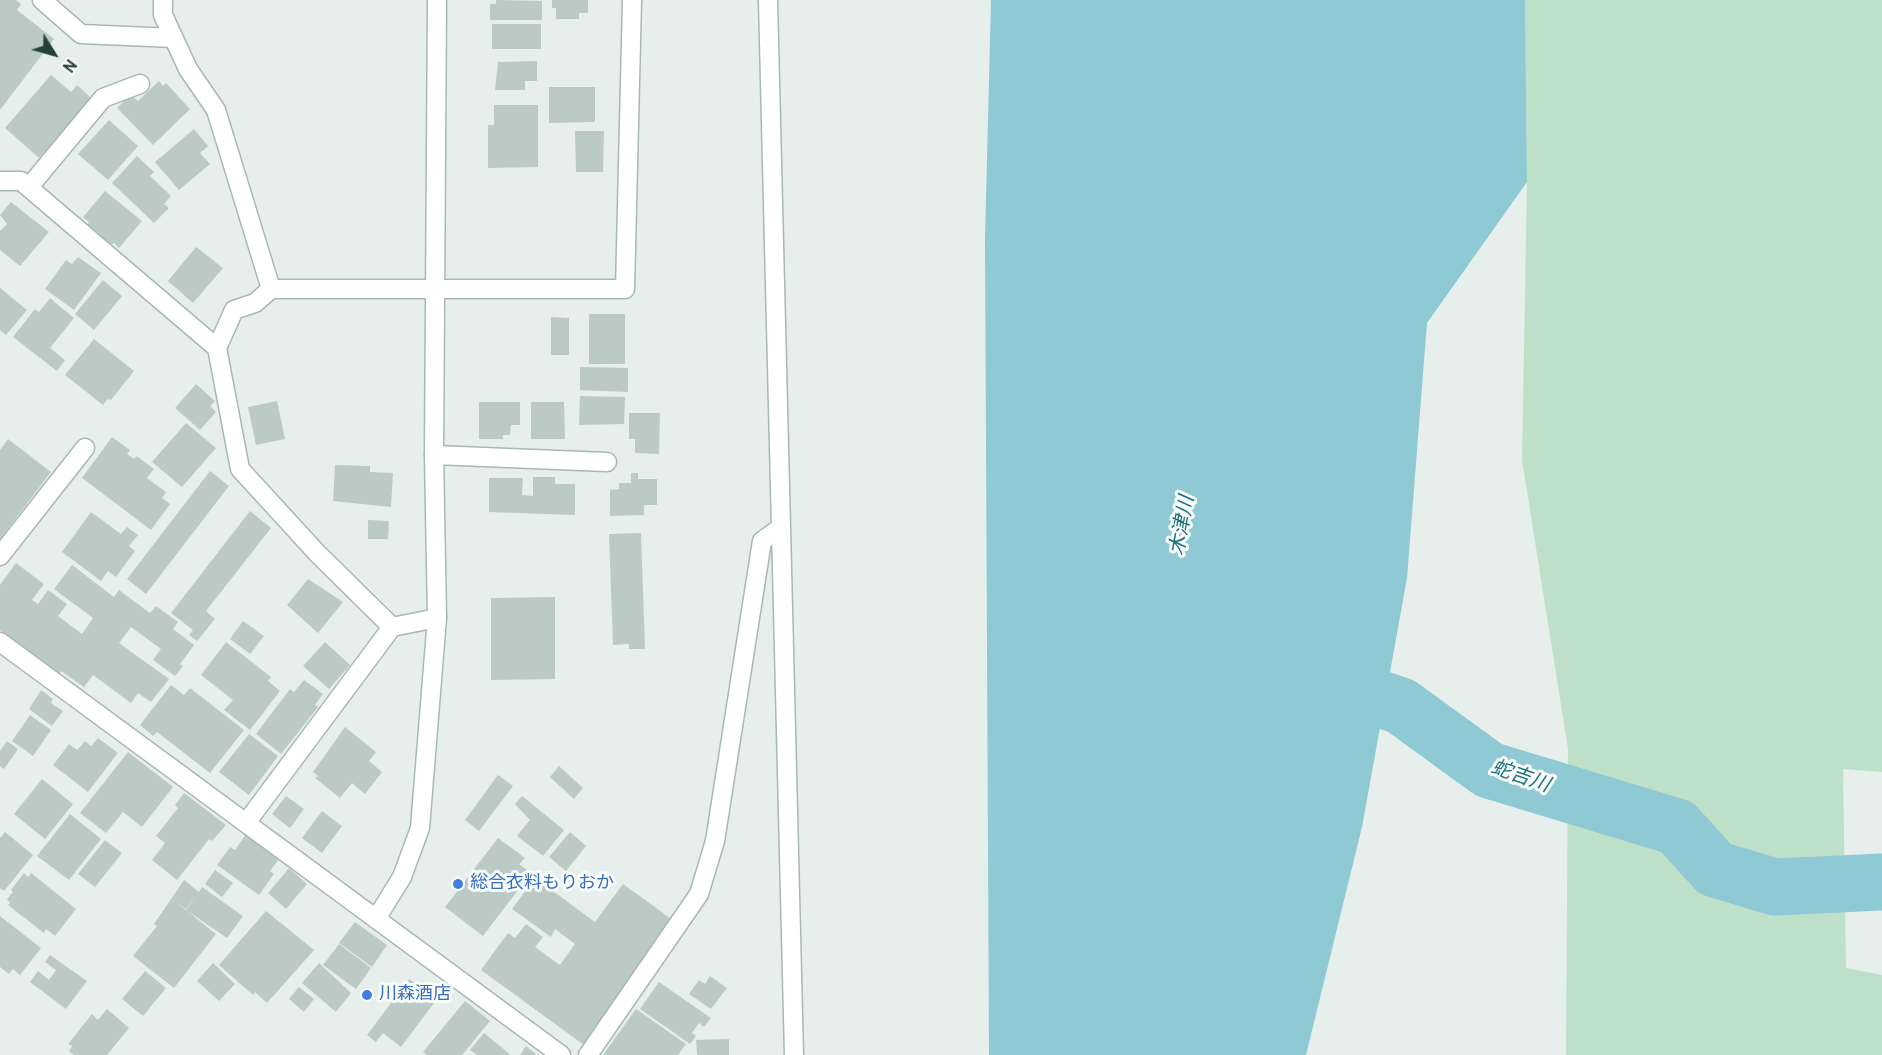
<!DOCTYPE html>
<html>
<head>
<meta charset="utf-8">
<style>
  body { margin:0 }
  #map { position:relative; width:1882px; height:1055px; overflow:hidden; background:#e6efeb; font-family:Overpass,sans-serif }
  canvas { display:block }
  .north { position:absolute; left:24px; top:24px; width:60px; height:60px; -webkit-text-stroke:4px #f7fbf9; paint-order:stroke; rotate:127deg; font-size:16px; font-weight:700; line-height:24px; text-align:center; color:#24423a }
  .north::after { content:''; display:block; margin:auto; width:21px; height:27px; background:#24423a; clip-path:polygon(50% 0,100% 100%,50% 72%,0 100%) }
</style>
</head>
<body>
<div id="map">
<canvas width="1882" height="1055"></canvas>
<div class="north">N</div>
</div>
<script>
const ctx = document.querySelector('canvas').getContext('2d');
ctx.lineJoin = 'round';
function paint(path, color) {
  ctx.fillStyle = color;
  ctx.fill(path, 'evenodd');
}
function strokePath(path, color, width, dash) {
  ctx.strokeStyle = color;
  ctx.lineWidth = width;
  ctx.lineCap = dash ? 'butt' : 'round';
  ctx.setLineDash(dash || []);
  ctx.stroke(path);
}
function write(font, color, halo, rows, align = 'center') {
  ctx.font = font + ' Overpass,"Noto Sans JP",sans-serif';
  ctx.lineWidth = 6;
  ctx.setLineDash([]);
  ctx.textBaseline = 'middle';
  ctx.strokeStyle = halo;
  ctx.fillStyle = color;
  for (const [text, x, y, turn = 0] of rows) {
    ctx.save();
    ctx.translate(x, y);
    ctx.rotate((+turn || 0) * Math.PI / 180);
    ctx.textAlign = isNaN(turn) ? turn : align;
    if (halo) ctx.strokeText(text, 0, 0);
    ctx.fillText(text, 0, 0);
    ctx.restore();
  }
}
paint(new Path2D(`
  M1525,0H1882V772L1843,769L1846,968L1882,975V1055H1566L1568,749L1522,460L1527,182Z`), '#bfe0c8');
paint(new Path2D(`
  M991,0H1525L1527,182L1427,323L1407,578L1362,827L1306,1055H989L985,239Z`), '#8ec9d4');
strokePath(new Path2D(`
  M1312,676L1401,706L1489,770L1677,827L1715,869L1775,887L1882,882`), '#8ec9d4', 57);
paint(new Path2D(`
  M0,0H16L21,4L17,10L54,39L0,110Z
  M496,0L542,1V20H490V4H496Z
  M552,0H588V13H579V19H556V8H552Z
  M492,24H541V49H492Z
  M537,61V81H525V90H495L498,62Z
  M51,75L71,92L77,85L92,99L39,158L5,128Z
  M159,81L163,86L166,83L190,109L153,145L117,108L131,95L138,101Z
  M549,87H595V122L549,123Z
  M494,105H538V167L488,168V125H494Z
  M109,120L138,146L108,180L78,154Z
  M194,129L208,146L200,153L210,164L179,190L155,162Z
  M575,131H604L603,172H576Z
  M137,156L154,172L150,176L171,196L164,204L169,208L154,223L112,183Z
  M105,191L142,221L119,248L114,243L110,246L86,226L89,222L83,217Z
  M11,202L49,232L20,266L0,250V231L7,224L0,215Z
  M196,247L223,268L193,303L168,281Z
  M78,257L101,273L74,310L45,289L66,260L72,264Z
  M103,280L122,296L94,330L75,314Z
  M0,288L27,310L6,335L0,330Z
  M50,298L74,318L50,348L65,360L57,371L13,337L35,309L39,312Z
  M589,314H625V364H589Z
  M551,317L569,318V355H551Z
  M94,339L134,371L111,400L108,399L103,405L65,375Z
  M580,367L628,368V392L580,390Z
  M196,384L215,401L210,406L216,412L200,430L175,408Z
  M580,396L625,397L624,424L579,425Z
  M277,401L285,439L256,445L248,407Z
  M479,402H520V425H511L510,435H503V439H479Z
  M531,402H564L565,439H531Z
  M629,413H660L659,454L635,453V439H629Z
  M186,423L216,448L182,487L152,462Z
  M112,437L130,450L127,454L134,459L137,456L154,469L147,478L166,492L162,498L170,504L151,530L82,478Z
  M8,439L51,472L0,539V450Z
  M335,465L370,466V472L393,473L391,507L333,501Z
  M210,471L229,486L146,594L127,579Z
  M631,473H638V479H657V505H644V515L610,516V490L619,489V483H631Z
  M533,477H555V484H575V515L489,512V478H523L522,495L533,496Z
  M250,511L271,528L206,611L215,619L197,641L189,635L193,630L171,613Z
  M91,512L121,534L127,527L138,535L129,546L135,551L116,577L108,571L101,581L62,552Z
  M368,520L389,521L388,539H368Z
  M641,533L645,649H629V644L613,645L609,534Z
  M16,563L44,584L32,600L38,604L48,590L67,604L58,616L82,634L93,618L54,589L72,565L114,597L119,590L150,613L156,606L178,622L173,629L194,645L180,664L183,666L175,676L153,660L161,649L131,627L119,643L169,679L151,702L138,693L131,703L93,675L84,687L61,671L59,674L0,630V585Z
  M308,579L343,602L318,633L287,605Z
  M555,597V679L491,680V598Z
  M243,621L264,636L250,654L230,639Z
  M226,642L271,677L268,681L280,691L250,730L224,710L233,700L201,675Z
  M325,642L350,665L329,689L303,666Z
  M304,680L323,694L315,705L318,707L281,754L256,734L290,689L294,692Z
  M171,685L184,695L190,688L244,730L210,773L157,732L153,736L140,725Z
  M41,690L53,699L51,703L63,711L52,726L29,709Z
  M30,715L51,730L33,756L12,741Z
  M345,727L376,752L369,761L382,772L365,794L352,783L340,798L315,778L318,776L313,772Z
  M249,734L278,756L249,795L219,772Z
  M98,738L118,753L88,792L53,765L69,744L77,750L85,741L91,746Z
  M7,741L18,749L4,769L0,766V751Z
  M128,752L173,787L142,827L123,812L106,833L80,813Z
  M559,766L583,788L574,799L550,777Z
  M498,775L513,786L479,831L465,820Z
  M42,779L73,804L45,839L14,814Z
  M184,793L226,825L212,841L209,839L177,880L152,860L165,843L156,836L178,808L175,805Z
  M286,796L304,809L290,828L272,814Z
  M522,796L564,830L543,856L517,836L530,820L515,804Z
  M322,811L342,826L322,853L302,838Z
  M70,814L101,839L69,880L37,856Z
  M5,832L33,855L4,891L0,888V838Z
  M570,832L586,846L566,871L549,857Z
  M246,834L279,859L270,871L274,874L259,895L217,865L230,847L235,850Z
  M498,838L525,858L519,864L531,873L483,936L445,907Z
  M105,840L122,853L95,887L78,874Z
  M289,868L307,884L286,909L268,893Z
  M215,870L233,883L222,897L205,884Z
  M24,873L28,877L31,873L76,909L55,936L46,929L44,933L8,905L10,903L7,899L13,892L11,890Z
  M535,878L595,922L623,884L674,921L584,1045L481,970L508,933L515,938L526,924L543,937L535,947L560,965L575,944L555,929L551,937L512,909Z
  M184,880L199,892L202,887L243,916L227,938L186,910L196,896L186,909L176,902L216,934L174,988L133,956L157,926L154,924Z
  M266,911L314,950L267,1003L255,992L253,995L219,965Z
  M0,916L41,948L20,975L13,969L9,974L0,967Z
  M355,922L387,945L372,967L339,943Z
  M339,944L371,968L356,989L323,965Z
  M50,955L87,981L66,1009L30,982L38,971L49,980L56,970L45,962Z
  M213,963L235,984L219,1001L197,981Z
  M319,963L351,993L336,1012L302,983Z
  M145,971L166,988L143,1016L122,999Z
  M710,976L727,988L711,1009L689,994L699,980L705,984Z
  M409,979L419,986L422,981L440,995L401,1047L383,1033L376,1042L367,1035Z
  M659,982L711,1018L704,1027L699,1023L692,1033L696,1036L690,1044L640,1009Z
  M299,987L314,999L304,1012L289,999Z
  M465,1001L490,1021L462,1055H427L423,1052Z
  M107,1009L129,1028L107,1055H74L69,1051L72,1046L68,1044L92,1014L98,1020Z
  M636,1009L686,1044L678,1055H603Z
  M484,1033L511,1055H477L470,1050Z
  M729,1039V1055H697L696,1040Z
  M526,1046L537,1055H520Z`), '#bbcac4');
const lane = new Path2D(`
  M588,1055L699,894L715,841L762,541L780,528`);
const street = new Path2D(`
  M42,0L81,34L174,38
  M163,0V15L188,69L216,110L271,289H625L632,0
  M768,0L794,1055
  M0,181H21L217,348L240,469L317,553L392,627
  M29,187L103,98L140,84
  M217,348L234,310L255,303L271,289
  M434,455L607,462
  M0,556L85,448
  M0,642L561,1055
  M246,823L392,627L437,618`);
const secondary = new Path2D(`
  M376,919L402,877L420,828L437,618L434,455L437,0`);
strokePath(lane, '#a8b8b2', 21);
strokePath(street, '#a8b8b2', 21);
strokePath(secondary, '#a4bbb3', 21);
strokePath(lane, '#fff', 18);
strokePath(street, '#fff', 18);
strokePath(secondary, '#fff', 18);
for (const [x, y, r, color] of [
  [458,884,6,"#3f7fe0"],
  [367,995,6,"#3f7fe0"]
]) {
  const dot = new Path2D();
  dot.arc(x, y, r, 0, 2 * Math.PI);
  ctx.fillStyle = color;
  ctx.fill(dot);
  strokePath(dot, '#f7fbf9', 2);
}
write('18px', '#366cbe', '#f7fbf9', [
  ["総合衣料もりおか",470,884],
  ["川森酒店",379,995]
], 'left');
write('italic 20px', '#1c6f80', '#f7fbf9', [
  ["木津川",1184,526,-80],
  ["蛇吉川",1520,778,19]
]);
</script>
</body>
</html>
